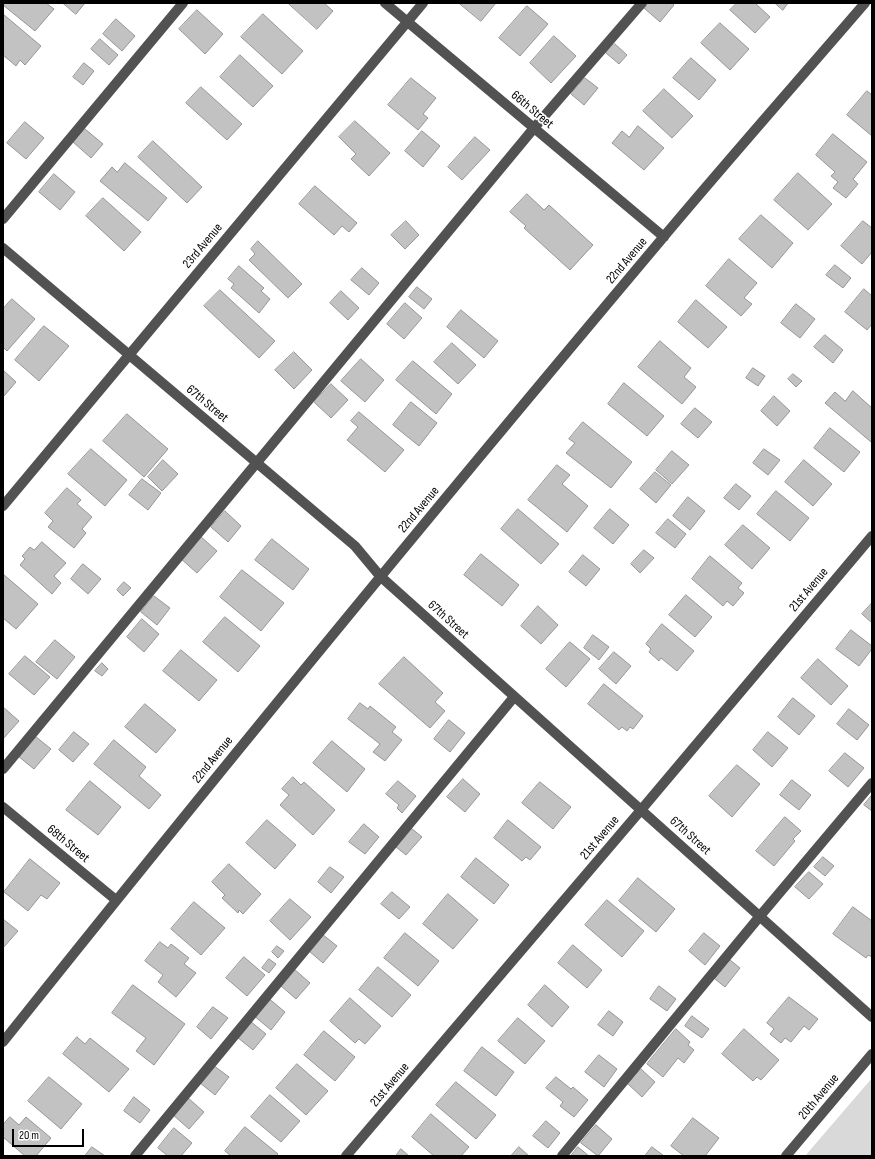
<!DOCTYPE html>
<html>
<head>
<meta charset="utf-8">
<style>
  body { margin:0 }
  #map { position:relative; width:875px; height:1159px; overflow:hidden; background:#fff; font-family:"Sofia Sans Condensed",sans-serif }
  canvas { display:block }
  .frame { position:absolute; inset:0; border:4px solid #000; pointer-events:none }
  .scale { position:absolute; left:12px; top:1129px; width:72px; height:18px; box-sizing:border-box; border:2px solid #000; border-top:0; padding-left:5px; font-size:12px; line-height:14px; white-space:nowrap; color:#000; -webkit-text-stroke:3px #fff; paint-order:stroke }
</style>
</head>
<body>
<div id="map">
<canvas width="875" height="1159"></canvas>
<div class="frame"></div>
<div class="scale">20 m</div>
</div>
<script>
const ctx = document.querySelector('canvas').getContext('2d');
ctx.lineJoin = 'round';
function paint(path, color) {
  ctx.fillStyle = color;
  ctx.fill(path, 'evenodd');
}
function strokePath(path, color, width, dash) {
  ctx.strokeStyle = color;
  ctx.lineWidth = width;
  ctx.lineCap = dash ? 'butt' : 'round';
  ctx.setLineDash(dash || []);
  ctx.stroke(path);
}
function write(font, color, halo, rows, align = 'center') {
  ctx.font = font + ' "Sofia Sans Condensed",sans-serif';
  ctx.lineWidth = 3.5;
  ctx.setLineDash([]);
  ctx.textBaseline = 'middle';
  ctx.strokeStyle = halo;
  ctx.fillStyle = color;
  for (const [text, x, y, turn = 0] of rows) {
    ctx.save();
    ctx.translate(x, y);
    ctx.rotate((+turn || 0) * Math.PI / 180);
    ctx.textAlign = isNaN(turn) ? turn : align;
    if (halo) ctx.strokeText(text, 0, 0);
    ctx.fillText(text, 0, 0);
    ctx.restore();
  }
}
paint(new Path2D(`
  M872,1078V1156H805Z`), '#d9d9d9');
const building = new Path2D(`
  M5,3H46L54,9L35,31L3,5Z
  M63,3H85L76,14Z
  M288,3H324L333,11L317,29Z
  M459,3H496L481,21Z
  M648,3H672L674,5L660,22L644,8Z
  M737,3H755L770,17L755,33L730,10Z
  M775,3H788L783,10Z
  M527,6L548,24L520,56L499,38Z
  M197,10L223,34L205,54L179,29Z
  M3,14L41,46L25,65L20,60L16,66L3,55Z
  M263,14L303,51L282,74L241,37Z
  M116,19L135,36L122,51L103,34Z
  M720,23L749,49L730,70L701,43Z
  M554,36L576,56L551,83L530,63Z
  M100,39L118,55L109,65L91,49Z
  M615,44L627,55L619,64L606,53Z
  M240,55L273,86L253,107L220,77Z
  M691,58L716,80L699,100L673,78Z
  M84,63L94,71L83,85L73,77Z
  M411,78L436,98L423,114L428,118L418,130L388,105Z
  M585,78L598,88L584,105L571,94Z
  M201,87L242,124L227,140L186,103Z
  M664,89L693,116L672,138L643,111Z
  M867,91L872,95V136L847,115Z
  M355,121L390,153L369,176L351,159L356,154L339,137Z
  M25,122L44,138L26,159L7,143Z
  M638,126L664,148L644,170L612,143L622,131L629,137Z
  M85,129L103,144L91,158L73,142Z
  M422,131L440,146L423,167L405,151Z
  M833,134L867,162L853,179L858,184L846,198L833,188L838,182L831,176L835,172L816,155Z
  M475,137L490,150L462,180L448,167Z
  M153,141L202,187L187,203L138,157Z
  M125,163L167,198L148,221L100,181L112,167L117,172Z
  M798,173L832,204L808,230L774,200Z
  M54,174L75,192L60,210L39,192Z
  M315,186L357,223L349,232L342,226L334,235L299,204Z
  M527,194L544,210L549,205L593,245L570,270L524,228L526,226L510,212Z
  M103,198L141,232L124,251L86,216Z
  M761,215L793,243L772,268L739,239Z
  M406,221L419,235L405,249L391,235Z
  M863,221L872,228V252L862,264L841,246Z
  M258,241L302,284L288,298L249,260L255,254L251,249Z
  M729,259L757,283L744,298L752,304L741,316L706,286Z
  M835,265L851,278L843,288L826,275Z
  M239,266L264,288L261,291L270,299L259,313L231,288L234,284L228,279Z
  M362,268L379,283L369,295L351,280Z
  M417,287L432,299L424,309L409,297Z
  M864,289L872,296V324L867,330L845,312Z
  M220,290L275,341L259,358L204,306Z
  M341,291L359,308L348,320L330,303Z
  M12,299L35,319L7,351L3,347V309Z
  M696,300L727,327L708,348L678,322Z
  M405,303L422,318L404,339L387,324Z
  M796,304L815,319L800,338L781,323Z
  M461,310L498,341L484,358L447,327Z
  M44,326L69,346L39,381L15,360Z
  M825,335L843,350L833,363L814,347Z
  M660,341L691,368L684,377L696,387L682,404L638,367Z
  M452,343L476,365L458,384L434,362Z
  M294,352L312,370L294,389L275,370Z
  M361,359L384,380L365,402L341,381Z
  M413,361L452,394L436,414L396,380Z
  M753,368L765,376L758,386L746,378Z
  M3,370L16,382L4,396H3Z
  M793,374L802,381L796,387L788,379Z
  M624,383L664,416L647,436L608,404Z
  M331,384L348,400L331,418L314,402Z
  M853,391L872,408V440L871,442L825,403L835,392L845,401Z
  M774,396L790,411L777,426L761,411Z
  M411,402L437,423L419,446L393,425Z
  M695,408L712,422L698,438L681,424Z
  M359,412L404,450L385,472L347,440L358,427L351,421Z
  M127,414L168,449L144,477L103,441Z
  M583,422L632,462L611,488L566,453L575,443L569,439Z
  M830,428L860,452L844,472L814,448Z
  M91,449L127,480L105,506L68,474Z
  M764,449L780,460L768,475L753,463Z
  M672,451L689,465L672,484L656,470Z
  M163,460L178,474L162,491L148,477Z
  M804,460L832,484L813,506L785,482Z
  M557,465L570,475L562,484L588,506L567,532L528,500Z
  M655,472L671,485L656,503L640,489Z
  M142,479L161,493L148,510L129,495Z
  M736,484L751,496L739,510L724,498Z
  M67,488L81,500L77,504L92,517L82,529L86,533L74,548L48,527L53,521L45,513Z
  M776,491L809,518L790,541L757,514Z
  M688,497L705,511L690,530L673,516Z
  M518,509L559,544L541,564L501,529Z
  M610,509L629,525L613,544L594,528Z
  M225,511L241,526L228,542L211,527Z
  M668,519L686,534L675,548L656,533Z
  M743,525L770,548L752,569L725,545Z
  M200,536L217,551L197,573L180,558Z
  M272,539L309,569L293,590L255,560Z
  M42,542L66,563L54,576L61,583L52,594L20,565L25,559L22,556L30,547L34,550Z
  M644,550L654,558L640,573L631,564Z
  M481,554L519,585L502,606L464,575Z
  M583,555L600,569L586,586L569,572Z
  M710,556L742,583L738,588L744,593L733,606L727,601L723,606L692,579Z
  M83,564L101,579L88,594L71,579Z
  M242,570L284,603L261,631L220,597Z
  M3,574L38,604L16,629L3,618Z
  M124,582L131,588L123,596L117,590Z
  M686,595L712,617L695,637L669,615Z
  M154,596L170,608L157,625L141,612Z
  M872,603V623L862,614Z
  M538,606L558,625L541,644L521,626Z
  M225,617L260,646L238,672L203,642Z
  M142,619L159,634L144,652L127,637Z
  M662,624L694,651L677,671L661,658L659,661L649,652L651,649L646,644Z
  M851,630L872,646V649L859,666L836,649Z
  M593,635L609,647L599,660L584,648Z
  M55,640L75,657L57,679L36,662Z
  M570,642L590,659L566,687L546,669Z
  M181,650L217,680L199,701L163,671Z
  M614,652L631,666L616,684L599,669Z
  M25,656L50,677L34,695L9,674Z
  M404,657L443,693L435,702L445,711L430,728L379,684Z
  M818,659L848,686L831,705L801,678Z
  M102,663L108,669L102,676L95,671Z
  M604,684L643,716L633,729L630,727L627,731L622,727L619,730L588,704Z
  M793,698L815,716L799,735L778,717Z
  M360,703L368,709L370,706L396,727L392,732L402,740L385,761L373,752L380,744L348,719Z
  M145,704L176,730L156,753L125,727Z
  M3,707L19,721L3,739Z
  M849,709L869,725L857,740L837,724Z
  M449,720L465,733L450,752L434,739Z
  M74,732L89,744L73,762L59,750Z
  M768,732L788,748L772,767L753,750Z
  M35,736L51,749L34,769L18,756Z
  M114,740L146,767L139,776L161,795L149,809L94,764Z
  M332,741L365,769L347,792L313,763Z
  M845,753L864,768L848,787L829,771Z
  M737,765L760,784L732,817L709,796Z
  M293,777L301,785L304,782L335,810L313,835L280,805L289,795L282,789Z
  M463,779L480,794L465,812L447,797Z
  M792,780L811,795L799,810L780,795Z
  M90,781L121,807L98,835L66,810Z
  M398,781L416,796L402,813L397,808L399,805L386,794Z
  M540,782L571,807L553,829L522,803Z
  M872,795V811L864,805Z
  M785,817L801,831L793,839L795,841L774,866L756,851Z
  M267,820L296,845L275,869L246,843Z
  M508,820L541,847L530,860L526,857L522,861L494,838Z
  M364,824L379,837L365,854L349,842Z
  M411,828L422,837L406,855L396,847Z
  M823,857L834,866L825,876L814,867Z
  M476,858L509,885L494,904L461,877Z
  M30,859L60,883L47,899L41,895L28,911L4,892Z
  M229,864L261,894L243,914L239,910L238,913L222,898L225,895L212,882Z
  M330,867L344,877L331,893L318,882Z
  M809,872L823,884L809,899L795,887Z
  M638,878L675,909L656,932L619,901Z
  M392,892L410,907L399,919L381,904Z
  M448,894L478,920L453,949L423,924Z
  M290,899L311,917L290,940L270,921Z
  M607,900L644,931L622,957L585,925Z
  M194,902L225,928L201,955L171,929Z
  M853,907L872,921V957L868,955L866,958L833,934Z
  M3,919L18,931L3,948Z
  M405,933L439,961L418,986L384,958Z
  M704,933L720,946L705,965L689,951Z
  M322,934L337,946L323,963L309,951Z
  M160,942L168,948L171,944L189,958L184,964L196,973L176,997L158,982L163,975L145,961Z
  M573,945L602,970L587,988L558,963Z
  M277,946L284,951L278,958L272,952Z
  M244,957L265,975L247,996L226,978Z
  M269,959L276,964L269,973L262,968Z
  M730,960L740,968L725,987L715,979Z
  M378,967L411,995L392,1017L359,990Z
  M294,969L310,983L296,999L280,985Z
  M133,985L185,1024L154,1065L136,1051L146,1038L112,1013Z
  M545,985L569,1007L552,1027L528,1005Z
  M659,986L676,999L667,1011L650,999Z
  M267,997L285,1012L271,1030L253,1015Z
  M789,997L818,1019L809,1030L804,1026L791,1042L785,1038L781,1043L770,1034L774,1029L767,1023Z
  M350,998L381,1026L365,1044L359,1039L355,1043L330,1021Z
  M213,1007L228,1018L211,1039L197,1027Z
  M609,1011L623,1022L613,1036L598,1025Z
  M692,1016L709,1029L702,1038L685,1026Z
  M518,1018L545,1041L525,1064L498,1041Z
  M250,1021L266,1034L253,1050L237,1037Z
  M676,1029L690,1042L688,1045L694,1050L684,1063L678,1058L663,1077L647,1064Z
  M744,1029L779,1060L761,1080L757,1077L753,1081L722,1054Z
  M324,1031L355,1057L335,1081L304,1055Z
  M77,1037L85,1044L90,1038L129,1069L109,1092L63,1054Z
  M482,1047L514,1072L496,1096L464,1071Z
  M599,1055L617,1069L604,1087L585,1072Z
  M297,1064L328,1091L306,1115L276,1088Z
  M213,1065L229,1077L215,1095L199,1082Z
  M641,1069L655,1082L642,1097L628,1084Z
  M49,1077L82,1104L61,1129L28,1101Z
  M556,1077L571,1089L573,1087L588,1100L574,1117L560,1106L563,1102L546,1088Z
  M456,1082L496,1115L476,1139L436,1105Z
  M270,1095L300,1121L281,1142L251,1117Z
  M134,1097L150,1110L140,1123L124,1111Z
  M187,1097L204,1112L189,1129L172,1114Z
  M431,1114L469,1147L461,1156H434L412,1137Z
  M10,1117L19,1125L26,1117L51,1138L36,1156H25L3,1137V1125Z
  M693,1118L719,1138L705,1156H684L671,1146Z
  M546,1121L560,1133L548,1148L533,1136Z
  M596,1125L612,1139L598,1156L581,1143Z
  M245,1127L278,1154L276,1156H231L225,1151Z
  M174,1128L192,1143L181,1156H168L158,1148Z
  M92,1147L105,1156H85Z
  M519,1147L529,1156H511Z
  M578,1147L589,1156H571Z
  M652,1147L664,1156H645Z
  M401,1149L409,1156H396Z`);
paint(building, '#c2c2c2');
strokePath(building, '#969696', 1);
strokePath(new Path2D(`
  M385,3L664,237
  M3,219L183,3
  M3,248L355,546L380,576L872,1017
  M3,506L423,3
  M3,769L534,128L642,3
  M3,807L116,900
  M3,1042C219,771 439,504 661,240C728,160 797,82 865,3
  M135,1156L514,697
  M346,1156L641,810L872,536
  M562,1156L760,916L872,783
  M786,1156L872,1054`), '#525252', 10);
write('13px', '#000', '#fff', [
  ["66th Street",532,110,40],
  ["23rd Avenue",203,246,-50],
  ["22nd Avenue",627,261,-50],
  ["67th Street",207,404,40],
  ["22nd Avenue",419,510,-50],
  ["21st Avenue",809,590,-50],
  ["67th Street",448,620,42],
  ["22nd Avenue",213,760,-51],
  ["67th Street",690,836,42],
  ["21st Avenue",600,838,-50],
  ["68th Street",68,844,40],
  ["21st Avenue",390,1085,-50],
  ["20th Avenue",819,1097,-50]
]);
</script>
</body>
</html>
